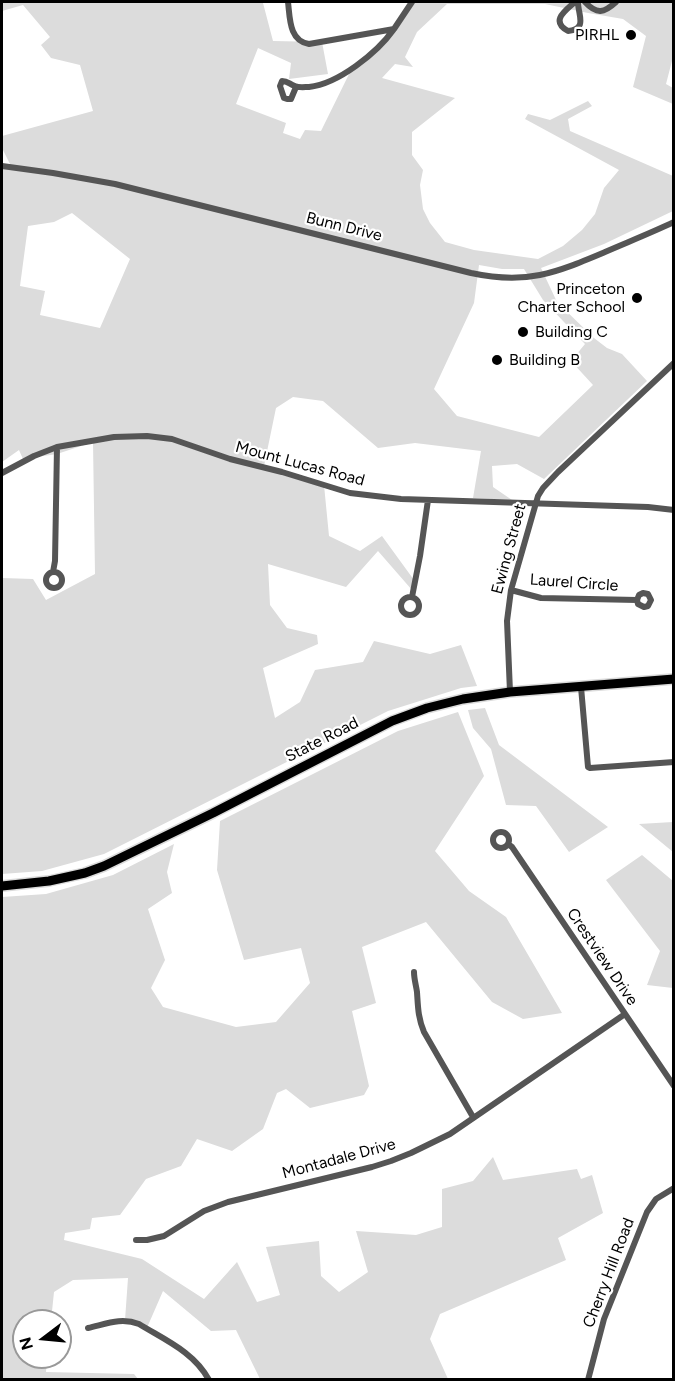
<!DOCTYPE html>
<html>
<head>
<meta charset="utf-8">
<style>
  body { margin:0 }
  #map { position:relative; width:675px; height:1381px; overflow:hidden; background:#fff; font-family:Figtree,sans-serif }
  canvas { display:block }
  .frame { position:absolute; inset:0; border:3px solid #000; pointer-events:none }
  .north { position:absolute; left:12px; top:1309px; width:60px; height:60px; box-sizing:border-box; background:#fff; border:2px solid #999; border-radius:50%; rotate:254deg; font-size:16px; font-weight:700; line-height:24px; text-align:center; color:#000 }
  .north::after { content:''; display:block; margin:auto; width:21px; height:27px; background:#000; clip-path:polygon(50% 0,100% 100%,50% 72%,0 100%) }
</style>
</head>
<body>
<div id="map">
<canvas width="675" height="1381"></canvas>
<div class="frame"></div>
<div class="north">N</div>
</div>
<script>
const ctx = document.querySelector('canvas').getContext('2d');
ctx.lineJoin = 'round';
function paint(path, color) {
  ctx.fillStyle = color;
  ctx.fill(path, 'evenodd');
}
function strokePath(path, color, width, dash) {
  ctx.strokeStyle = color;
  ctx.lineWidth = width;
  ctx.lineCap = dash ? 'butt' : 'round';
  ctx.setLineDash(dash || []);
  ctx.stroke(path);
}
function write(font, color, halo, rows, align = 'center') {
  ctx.font = font + ' Figtree,sans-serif';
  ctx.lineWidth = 4.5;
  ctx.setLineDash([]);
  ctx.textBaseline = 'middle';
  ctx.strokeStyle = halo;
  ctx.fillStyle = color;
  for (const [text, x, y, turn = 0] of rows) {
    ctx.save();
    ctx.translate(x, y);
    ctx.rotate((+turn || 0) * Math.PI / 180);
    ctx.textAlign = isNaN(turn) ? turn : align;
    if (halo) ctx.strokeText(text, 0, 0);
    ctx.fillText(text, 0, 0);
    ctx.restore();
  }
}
paint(new Path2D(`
  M2,2H268L263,3L273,41L322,42L328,74L289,79L291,63L258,48L236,104L286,123L283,133L300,139L305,130L321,131L352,68L379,48L410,2H673V57L666,84L673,88V104L633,87L646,36L623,19L588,13L545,4H447L417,32L405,57L413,67L395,64L382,78L455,98L412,132V155L423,170L420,185L423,209L430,223L445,242L474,250L538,259L563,246L582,230L595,214L604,188L619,170L525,119L528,114L550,120L588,101L592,106L568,119L570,131L673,176V211L604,244L541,268L557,302L594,338L607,348L622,354L647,381L544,479L517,464L492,466L493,487L512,500L473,498L481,451L415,443L378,448L323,401L293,397L276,408L264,466L324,485L329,536L360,551L382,536L414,580L412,590L378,551L346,587L268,564L270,605L287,628L317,635L318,644L263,668L275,718L300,702L315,670L363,662L374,641L430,654L461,645L477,686L461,688L388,711L104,854L42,871L2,874V578L33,579L46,600L95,574L93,442L57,454L23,459L19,450L2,462V166H11L2,148V136L93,111L80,65L51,58L41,45L50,37L23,5L2,11ZM72,213L130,259L100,328L40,315L45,291L20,286L28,226L54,222ZM479,265L502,269H524L543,300L585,344L571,361L593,385L539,437L457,416L434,389L474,303Z
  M485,708L499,745L608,827L569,852L536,806L506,805L491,749L473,728L468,710Z
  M458,712L484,776L435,851L469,891L506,917L562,1013L523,1019L492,1002L426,922L362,947L376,1003L352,1011L369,1086L364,1095L310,1108L286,1089L277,1093L263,1129L232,1151L197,1139L181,1166L146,1179L120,1215L92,1218L90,1229L65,1233L64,1240L142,1259L204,1299L237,1262L257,1302L280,1295L266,1247L319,1241L321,1276L339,1292L368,1272L356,1231L416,1235L442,1227V1189L473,1181L493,1157L503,1180L577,1169L581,1179L592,1175L603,1213L558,1238L566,1260L440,1314L430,1339L448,1379H260L236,1330L211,1331L163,1291L146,1330L125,1320L128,1278L73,1280L54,1292L51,1321H24V1357H47L46,1372L134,1374L138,1379L2,1380V897L46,894L113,875L174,844L167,872L172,893L148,909L165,960L151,988L163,1007L236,1027L276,1022L310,983L301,948L244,960L217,870L220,821L398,731Z
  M673,822V852L639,824Z
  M642,855L673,881V988L647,985L660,951L606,880Z`), '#dcdcdc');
const highway = new Path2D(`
  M2,886L49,881L85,873L104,866L213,813L392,721L427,708L463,699L510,692L674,679`);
strokePath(highway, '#dbdbdb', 12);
strokePath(new Path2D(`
  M288,2C290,18 289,41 309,44L394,29L412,2
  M575,2C565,11 550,21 568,31C588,29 578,15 578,2
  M585,2C597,15 604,13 616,2
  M296,87L291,99H287L284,98L280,86L282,81C288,81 289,84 295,86C298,88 305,87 309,87C338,84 377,53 394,29
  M2,166L53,173L115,184L471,273C527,285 555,273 605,252C628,242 651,233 674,222
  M2,473L34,456L57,447L114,437L147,436L172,439L230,459L282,472L350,493L401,499L648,507L674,510
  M53,572L55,561L57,447
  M46 580a8 8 0 1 1 16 0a8 8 0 1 1-16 0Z
  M511,590L541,598L637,600L638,604L644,607L648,606L651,600L648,594L643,593L639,595L637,600
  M412,597L420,556L428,500
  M401 606a9 9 0 1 1 18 0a9 9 0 1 1-18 0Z
  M581,687L588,767L590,768L674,762
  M510,692L507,621L511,590L538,496L543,488L558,472L674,363
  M493 840a8 8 0 1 1 16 0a8 8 0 1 1-16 0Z
  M508,844L512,847L674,1086
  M414,972C414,979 416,985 417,992C418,1007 418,1018 424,1032L473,1117
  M136,1240H147L164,1236L204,1211L228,1202L372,1167L391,1161L411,1153L450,1134L625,1014
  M88,1328C106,1324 121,1317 139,1324C165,1340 194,1352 209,1380
  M588,1380L604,1319L647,1212L656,1199L674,1188`), '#555', 6);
strokePath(highway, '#000', 9);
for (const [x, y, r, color] of [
  [631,35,6,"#000"],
  [637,298,6,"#000"],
  [523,332,6,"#000"],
  [497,360,6,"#000"]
]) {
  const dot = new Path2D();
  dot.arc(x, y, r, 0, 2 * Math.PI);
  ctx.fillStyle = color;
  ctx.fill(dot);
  strokePath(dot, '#fff', 2);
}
write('16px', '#000', '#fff', [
  ["PIRHL",619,35],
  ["Princeton",625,289],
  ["Charter School",625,307],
  ["Building C",535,332,"left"],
  ["Building B",509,360,"left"]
], 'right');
write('16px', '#000', '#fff', [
  ["Bunn Drive",344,227,14],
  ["Mount Lucas Road",300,464,15],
  ["Ewing Street",509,549,-75],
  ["Laurel Circle",574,583,4],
  ["State Road",322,740,-27],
  ["Crestview Drive",602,957,56],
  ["Montadale Drive",339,1159,-15],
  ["Cherry Hill Road",609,1273,-69]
]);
</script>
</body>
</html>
